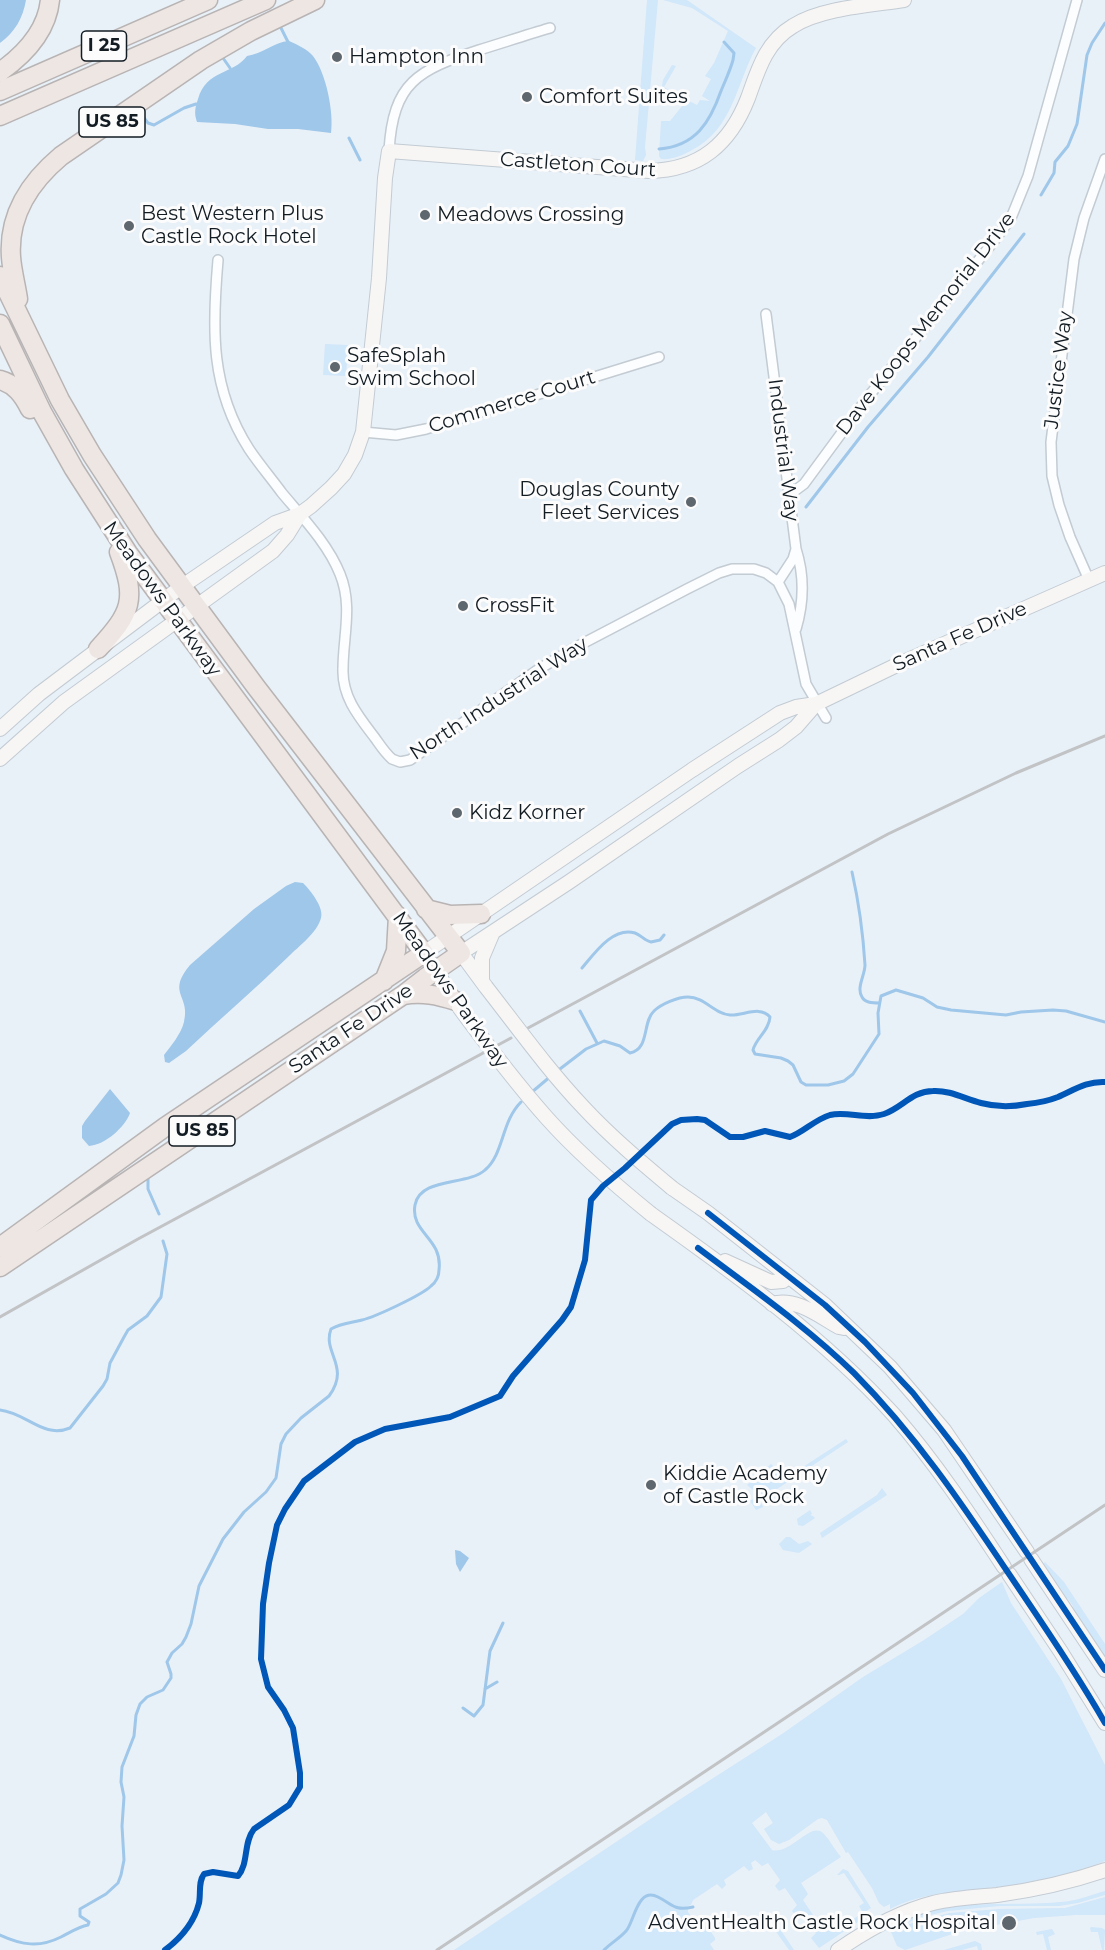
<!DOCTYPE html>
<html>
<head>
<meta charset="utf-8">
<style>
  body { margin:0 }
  canvas { display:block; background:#e8f0f8 }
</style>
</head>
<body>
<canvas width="1105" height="1950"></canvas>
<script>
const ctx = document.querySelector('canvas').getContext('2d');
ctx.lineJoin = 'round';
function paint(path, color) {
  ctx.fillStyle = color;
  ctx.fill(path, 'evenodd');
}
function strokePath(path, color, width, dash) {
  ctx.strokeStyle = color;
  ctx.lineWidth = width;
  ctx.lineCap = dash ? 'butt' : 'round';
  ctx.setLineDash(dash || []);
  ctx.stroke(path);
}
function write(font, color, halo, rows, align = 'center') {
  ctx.font = font + ' Montserrat,sans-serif';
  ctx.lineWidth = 6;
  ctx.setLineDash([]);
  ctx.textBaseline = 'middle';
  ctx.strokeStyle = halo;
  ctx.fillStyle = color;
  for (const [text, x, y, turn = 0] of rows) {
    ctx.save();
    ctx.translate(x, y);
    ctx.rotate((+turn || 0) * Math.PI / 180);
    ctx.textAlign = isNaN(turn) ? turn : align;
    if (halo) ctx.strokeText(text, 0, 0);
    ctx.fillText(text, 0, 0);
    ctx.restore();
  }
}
paint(new Path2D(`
  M647,0H658L645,147L646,155L643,161L635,160Z
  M663,0H687L756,48C736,84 733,129 692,150C683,155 672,160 661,159L659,156L661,121H670L687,100L697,105L700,100L710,101L702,96L711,79L705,76L714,63L728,31L692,8Z
  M672,65L676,66L664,87L684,99L666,98V91H663L662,98H660L663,80Z
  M325,344L348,345L346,376L323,375Z
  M846,1439L848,1442L768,1495L766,1493L763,1495L765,1497L760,1501L763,1507L756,1510L750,1501L756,1497L757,1493L747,1485L771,1464L786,1478Z
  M882,1488L887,1495L822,1538L820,1533L877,1495Z
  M810,1510L812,1514L810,1515L813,1516L815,1518L803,1526L798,1525L797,1519Z
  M786,1537H790L799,1544L808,1541L812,1544L799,1553L783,1550L779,1544Z
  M1045,1562L1064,1582L1105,1644V1658L1101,1649H1099L1072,1608L1073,1606L1067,1598L1066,1599L1043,1564Z
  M1002,1582L1011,1603L1061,1679L1105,1765V1861C1075,1873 1030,1884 997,1887C958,1892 926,1891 890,1909V1904L884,1907L879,1903L872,1888L848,1852L846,1853L827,1820L822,1818L818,1819L789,1840L779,1844L771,1840L764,1829L773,1823L766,1812L752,1823L772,1850C790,1855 811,1821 823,1833C830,1840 834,1849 841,1857L801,1883L808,1894L803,1900L823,1930L830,1926L834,1932L861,1914L864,1918L819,1948L811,1938L816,1933L802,1913L796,1916L792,1911L797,1905L785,1888L779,1891L775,1886L780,1880L768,1863L762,1866L755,1860L751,1863L753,1869L749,1871L744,1866L724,1880L726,1885L722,1889L717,1884L693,1900L691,1905L688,1906V1912L700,1929L707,1926L715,1938V1940L710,1944L714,1950H454L679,1800L782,1734L863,1677L924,1640L963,1614L979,1598Z
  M843,1869L848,1871L871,1908L863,1913L859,1906L864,1903L844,1873L839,1875H837Z
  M1105,1891V1895L1078,1903L1059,1906H999L948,1911L921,1917L892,1929C896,1922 903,1920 910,1917C961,1898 1009,1907 1061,1902C1076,1901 1091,1895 1105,1891Z
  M1105,1897V1915H1076L1034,1918L974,1929L973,1927L905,1950L897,1946L891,1932L917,1921L950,1913L999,1909L1065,1908Z
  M776,1923L794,1950H789L772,1926Z
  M1091,1927L1102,1928L1105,1930L1104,1950H1102L1098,1932H1091L1090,1928Z
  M1052,1929L1055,1934L1048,1937L1051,1950H1047L1043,1934L1037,1935L1036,1932Z
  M975,1941L981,1944L982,1950H978L977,1946L962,1950H944Z`), '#d1e7fa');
paint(new Path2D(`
  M0,0H26C23,18 15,32 0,43Z
  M289,41C298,45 307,49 313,56C326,73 334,112 331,133L298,129H268L235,124L197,122C194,113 195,108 198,99C207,69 233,75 247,56C262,54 274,42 289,41Z
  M295,882L303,883L306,886C312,893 324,908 321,918C317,933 299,946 288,957C255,989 220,1019 186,1051L169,1063L165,1062L164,1055C171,1046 181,1034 184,1022C191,995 166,994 190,965L254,909L286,886Z
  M110,1089L130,1113C125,1127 105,1145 89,1146L82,1138V1126L85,1121Z
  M455,1550L460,1551L469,1558L460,1572L456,1564Z`), '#9fc7e9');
strokePath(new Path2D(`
  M279,24L289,44
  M223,58L230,68
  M141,114L148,123L154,125L184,108L196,104
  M349,138L360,160
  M659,149C696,146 710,122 721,91C725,81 730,71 733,60L734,53L724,42
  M1041,195L1054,173L1055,162L1068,146L1077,124L1087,55L1092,43L1105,23
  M806,507L868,427L928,357L1024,234
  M852,872C859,903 863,933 865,965C865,975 856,988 862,997C865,1003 873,1003 879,1003
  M582,968C594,954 613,926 635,933C641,935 645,941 651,942L660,940L664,935
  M580,1011L597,1043
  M556,1072L586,1049L604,1041L620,1046L630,1053C650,1049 642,1022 654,1011C661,1004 678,997 688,997C705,997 714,1014 730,1015C743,1016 760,1005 770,1017C769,1031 756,1038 753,1050L755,1054L781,1058L788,1061L793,1065L801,1082L806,1085H828L844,1081L853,1074L879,1034L878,1013L881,996L896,990L923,998L937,1007L951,1010L1006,1015L1021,1012L1053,1010L1066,1011L1105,1022
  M532,1092L551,1076
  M148,1179V1189L159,1214
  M0,1410C27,1413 43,1439 70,1428L103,1386L107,1379L110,1363L124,1337L128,1330L147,1316L161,1297L167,1254L163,1241
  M485,1689L497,1682
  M463,1708L474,1716L483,1705L490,1651L503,1623
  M0,1935C22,1945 39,1948 61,1937C71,1932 78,1927 88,1925L89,1922L80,1916V1909L106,1894L118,1883L121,1875L124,1860L122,1826L124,1797L121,1782L122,1767L134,1736L136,1715L140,1704L147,1697L163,1690L171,1678V1674L167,1662L172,1653L182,1644L186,1637L191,1624L199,1586L223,1539L244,1512L266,1492L276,1478L281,1444L286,1434L301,1418L329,1396C351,1366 322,1353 331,1329C341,1323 351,1323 362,1320C375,1317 422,1295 431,1286C436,1282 439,1277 439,1270C443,1238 410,1233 415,1205C420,1177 467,1186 485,1170C504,1154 501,1122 521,1102
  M604,1950C611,1943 620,1938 626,1931C634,1923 637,1886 658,1897C674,1905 674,1911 693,1907`), '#9fc7e9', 3);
const street = new Path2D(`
  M389,151C393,82 418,70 479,50C502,43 526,35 550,28
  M218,260C212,329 210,388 249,449C259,464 271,478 282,493C303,518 328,544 340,574C353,606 343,636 343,669C342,697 359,717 375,738C380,745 385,753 392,759L400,762L410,760L539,669L578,646L687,589L719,573L732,569H754L766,573L778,582L789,604L806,684L826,718
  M766,314L796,549L793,559L778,582
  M363,432L396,435L426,429L659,357
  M789,495L804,484L868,397L994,241L1011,218L1028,176L1077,0
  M1089,580L1070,537L1059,505L1052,476L1051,442L1074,259L1084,218L1105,159
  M796,629C804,602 805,577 796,549`);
const secondary = new Path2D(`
  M0,729L39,694L181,587L275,523L300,514L311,506L331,488L344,474L355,455L363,432L379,278L385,178L389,151L649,171C700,170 730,144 748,98C758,70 766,42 793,26C821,8 871,5 904,0
  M0,759L64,702L273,551L287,535L300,514
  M482,981V958L493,932
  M486,987L461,953L569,882L738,766L779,740L796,727L816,704
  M458,1005L424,953L692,770L780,713L796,707L816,704L899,664L1105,573
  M672,1188L708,1213L825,1305L890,1367L944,1430L1027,1552
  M651,1214C737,1275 823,1337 894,1415C935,1462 970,1515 1004,1567
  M725,1261L771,1282L783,1281L788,1276
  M772,1304C796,1297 819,1316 839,1327L844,1328
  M1031,1559L1105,1670
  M1009,1574L1061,1652L1105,1723
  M838,1950C867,1930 898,1912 933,1903C954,1898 975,1897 997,1895C1033,1890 1070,1882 1105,1870`);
const highway = new Path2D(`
  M0,72C24,55 47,31 50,0
  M0,91L208,0
  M0,116L266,0
  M0,276L60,400L92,455L147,539L256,687L461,953L425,978L403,995L0,1267
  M18,299C16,285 12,271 11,257C8,215 30,182 61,156L201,60L251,31L315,0
  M0,324L42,412L74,469L128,553L424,953L165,1127L0,1247
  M0,380C15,384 23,395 30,409
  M98,649C132,612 137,600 119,552
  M426,909L450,915L481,914
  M384,981L396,951L398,916
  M403,995C423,992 437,995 456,1001`);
strokePath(street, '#c3cbd3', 12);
strokePath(secondary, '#c3cbd3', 16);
strokePath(highway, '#b9b4b4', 21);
strokePath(street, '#fcfdfe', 9);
strokePath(secondary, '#f7f6f5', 14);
strokePath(highway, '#ede6e3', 18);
strokePath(new Path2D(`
  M528,1028L888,834L1016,773L1105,736
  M0,1317L138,1239L511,1038
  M437,1950L1105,1505`), '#c1c3c5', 3);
const secondaryBridge = new Path2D(`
  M486,987C518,1028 548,1070 584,1108C611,1137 642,1163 672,1188
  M459,1007C487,1045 515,1082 546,1117C578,1153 614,1184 651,1214`);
strokePath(secondaryBridge, '#c3cbd3', 16, []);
strokePath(secondaryBridge, '#f7f6f5', 14);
strokePath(new Path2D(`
  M708,1213L825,1305L865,1342L913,1393L962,1456L1105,1670
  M698,1248C751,1288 806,1326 854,1373C916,1436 960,1501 1009,1574C1042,1623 1076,1672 1105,1723
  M165,1950C181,1938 194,1923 199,1903C201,1893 198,1882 204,1874L213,1872L238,1876C249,1863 243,1843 254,1829L289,1805L300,1787V1773L293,1728L284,1710L268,1687L261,1659L263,1604L269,1563L277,1525L285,1509L304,1481L355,1442L385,1429L450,1417L500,1396L513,1376L562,1320L571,1307L585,1260L591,1200L603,1186L625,1168L672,1124L681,1120L697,1119L705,1120L730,1137H743L765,1131L790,1137C804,1132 814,1120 830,1115C848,1111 866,1120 884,1114C902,1108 912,1091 933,1091C950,1090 965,1099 981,1103C996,1107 1012,1107 1027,1104C1037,1103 1048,1101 1058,1097C1074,1090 1087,1081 1105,1082`), '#0057b8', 6);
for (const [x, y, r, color] of [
  [337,57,6,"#5e666e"],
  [527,97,6,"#5e666e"],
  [425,215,6,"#5e666e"],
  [129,226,6,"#5e666e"],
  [335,367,6,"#5e666e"],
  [691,502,6,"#5e666e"],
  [463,606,6,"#5e666e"],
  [457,813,6,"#5e666e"],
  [651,1485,6,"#5e666e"],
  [1009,1923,8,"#5e666e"]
]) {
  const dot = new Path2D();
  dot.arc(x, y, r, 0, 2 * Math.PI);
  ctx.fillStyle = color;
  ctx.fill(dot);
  strokePath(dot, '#fcfcfc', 2);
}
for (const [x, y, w] of [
  [104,46,45],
  [112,122,66],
  [202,1131,66]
]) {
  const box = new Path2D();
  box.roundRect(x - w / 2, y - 15, w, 30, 4.5);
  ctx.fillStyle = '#fcfcfc';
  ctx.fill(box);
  strokePath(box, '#131c23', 1.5);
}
write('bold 18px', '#131c23', null, [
  ["I 25",104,46],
  ["US 85",112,122],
  ["US 85",202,1131]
]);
write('20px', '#131c23', '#fcfcfc', [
  ["Hampton Inn",349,57],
  ["Comfort Suites",539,97],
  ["Best Western Plus",141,214],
  ["Castle Rock Hotel",141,237],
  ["Meadows Crossing",437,215],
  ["SafeSplah",347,356],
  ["Swim School",347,379],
  ["Douglas County",679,490,"right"],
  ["Fleet Services",679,513,"right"],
  ["CrossFit",475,606],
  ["Kidz Korner",469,813],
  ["Kiddie Academy",663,1474],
  ["of Castle Rock",663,1497],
  ["AdventHealth Castle Rock Hospital",996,1923,"right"]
], 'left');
write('20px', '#131c23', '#fcfcfc', [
  ["Castleton Court",578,165,4],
  ["Dave Koops Memorial Drive",926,324,-52],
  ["Justice Way",1059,370,-83],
  ["Commerce Court",512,402,-17],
  ["Industrial Way",783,450,83],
  ["Meadows Parkway",162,599,54],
  ["Santa Fe Drive",960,637,-24],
  ["North Industrial Way",499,699,-33],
  ["Meadows Parkway",450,990,55],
  ["Santa Fe Drive",351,1029,-34]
]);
</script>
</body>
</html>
